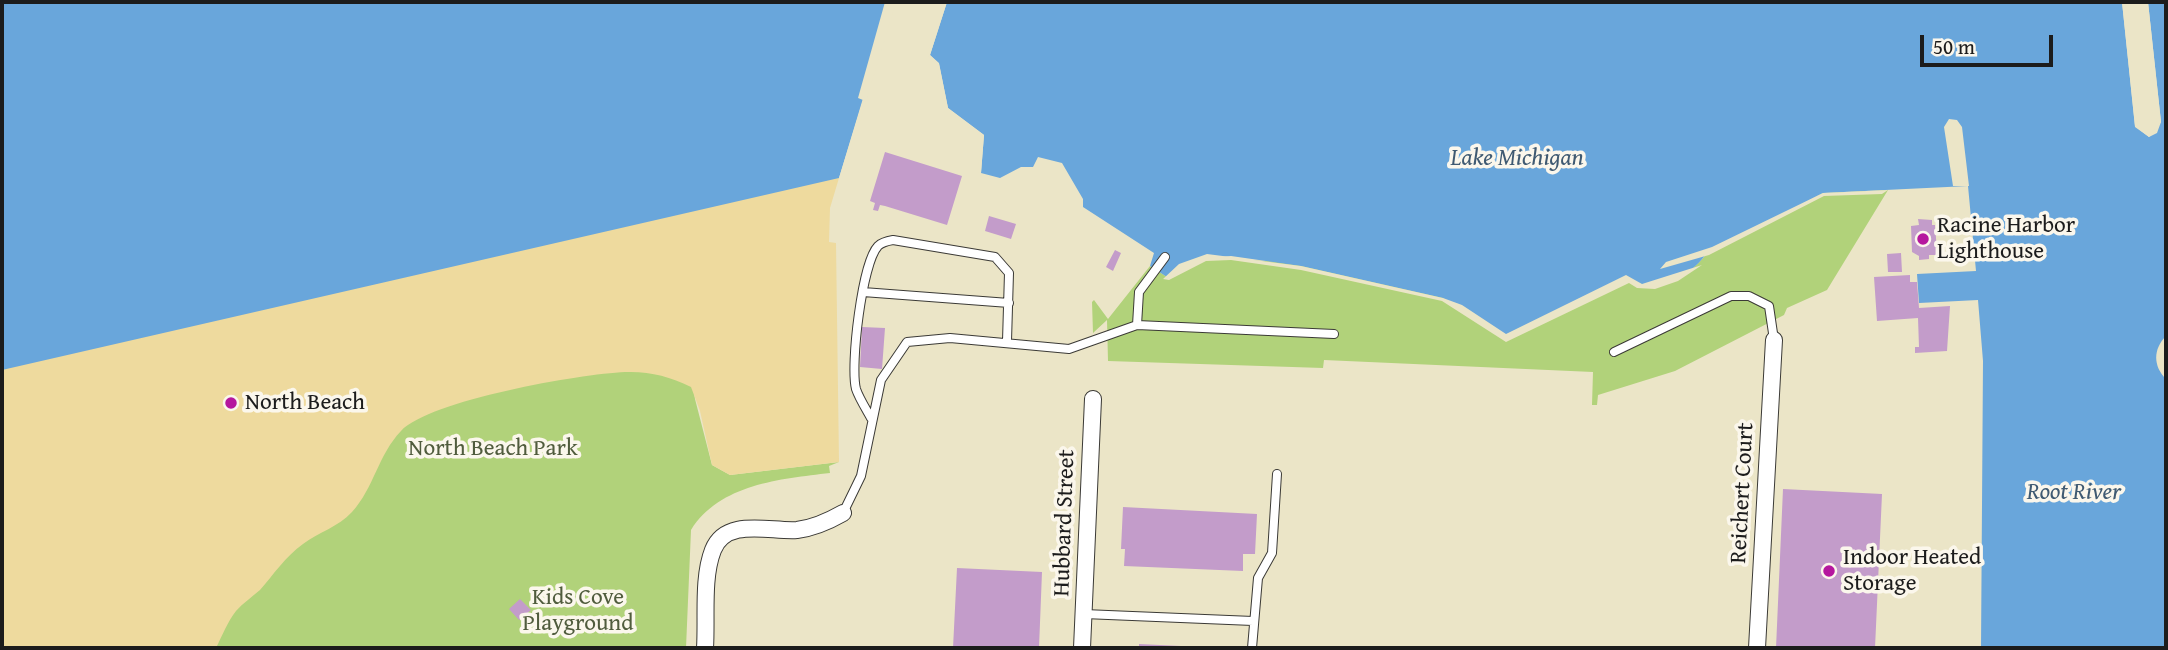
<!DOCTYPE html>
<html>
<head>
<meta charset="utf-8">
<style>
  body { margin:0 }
  #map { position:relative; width:2168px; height:650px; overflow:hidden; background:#ebe5c7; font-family:"Gentium Book Plus",serif }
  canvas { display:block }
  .frame { position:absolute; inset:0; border:4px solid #1c1c1c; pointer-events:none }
  .scale { position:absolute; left:1920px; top:35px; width:133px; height:32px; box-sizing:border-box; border:4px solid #1c1c1c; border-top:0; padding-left:9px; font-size:21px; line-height:24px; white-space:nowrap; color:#1c1c1c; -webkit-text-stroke:5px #fbf7ec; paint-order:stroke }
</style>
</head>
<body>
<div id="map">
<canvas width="2168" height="650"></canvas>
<div class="frame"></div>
<div class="scale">50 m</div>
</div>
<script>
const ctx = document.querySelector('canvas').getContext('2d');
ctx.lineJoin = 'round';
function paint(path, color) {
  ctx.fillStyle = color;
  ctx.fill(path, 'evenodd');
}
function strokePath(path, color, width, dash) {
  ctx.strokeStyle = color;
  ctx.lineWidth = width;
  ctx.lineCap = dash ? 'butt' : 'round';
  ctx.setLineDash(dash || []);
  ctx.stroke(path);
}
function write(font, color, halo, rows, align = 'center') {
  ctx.font = font + ' "Gentium Book Plus",serif';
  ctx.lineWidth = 7;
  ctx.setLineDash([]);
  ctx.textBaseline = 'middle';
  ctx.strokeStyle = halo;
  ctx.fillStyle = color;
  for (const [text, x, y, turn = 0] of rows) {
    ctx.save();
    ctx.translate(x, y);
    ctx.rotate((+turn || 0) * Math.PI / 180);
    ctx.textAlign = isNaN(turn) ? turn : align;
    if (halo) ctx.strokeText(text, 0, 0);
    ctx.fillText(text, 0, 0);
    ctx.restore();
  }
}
paint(new Path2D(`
  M1888,190L1827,290L1787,308L1784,315L1675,371L1598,395L1597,405H1592L1593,372L1324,360L1323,368L1108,361L1107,320L1093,333L1092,302L1094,300L1108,319L1150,266L1167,277L1205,258L1629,279C1659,278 1688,281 1706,254L1823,193Z
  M662,203L695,399L712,465L730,475L839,462L829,466L830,473C780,479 720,484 691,530L686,648H2Z`), '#b1d27a');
paint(new Path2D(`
  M811,168L839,178L830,208L829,242L836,243L839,462L730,475L712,465L700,411L691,387C669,376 649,371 625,372C580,374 430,400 401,431C378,455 374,488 352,512C338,527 319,532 303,544C285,557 274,574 260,590C252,597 243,603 236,611C228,621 222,636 216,648H2V342Z`), '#eeda9e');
paint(new Path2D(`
  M2,2H892L839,178L2,370Z
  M947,2H2122L2135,126L2149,137L2161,122L2148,2H2166V336C2153,349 2153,366 2166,379V648H1981L1983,361L1978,300L1919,303L1917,274L1976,271L1968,186L1823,193L1706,254C1691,276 1654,295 1629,279L1507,339L1443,298L1301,266L1231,256L1205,258L1167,277L1150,266L1154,253L1083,207V199L1062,163L1038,157L1033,167H1021L1000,178L981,173L984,135L948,108L939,64L930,55Z`), '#69a6db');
paint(new Path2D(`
  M885,2H896L842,180L839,178L863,100L858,98Z
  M943,2H947L930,55L939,63L948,108L984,135L981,173L978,174L981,137L945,109L936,65L927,55Z
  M2122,2H2125L2138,125L2149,133L2154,130L2157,122L2145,2H2148L2161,122L2157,133L2149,137L2135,127Z
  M1949,119L1957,120L1962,127L1969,186H1953L1944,127Z
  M1888,190L1882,194L1824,196L1709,255L1660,269L1666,262L1712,247L1823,193Z
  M1207,254L1301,266L1443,298L1462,305L1506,334L1626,275L1642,284L1702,265L1678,281L1655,289L1637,288L1629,283L1506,342L1442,301L1301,270L1231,260L1206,261L1169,280L1163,279L1179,264Z`), '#ebe5c7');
paint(new Path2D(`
  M885,152L962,176L947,225L885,206L880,205L878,211L873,210L875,203L870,201Z
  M989,216L1016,224L1011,239L985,231Z
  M1918,219L1932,220V225H1935L1937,251L1936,255H1929V259L1919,260V256L1912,252L1911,226L1919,225Z
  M1115,250L1121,253L1113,271L1106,267Z
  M1901,253L1902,272H1888L1887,254Z
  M1910,275V282H1917L1919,308L1950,306L1947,351L1915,353V347H1919L1918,318L1877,321L1874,277Z
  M862,327L885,328L882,369L860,367Z
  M1783,489L1882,494L1875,648H1776Z
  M1123,507L1257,514L1255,554H1243V571L1124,566L1125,549H1121Z
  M957,568L1042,572L1039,648H953Z
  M520,599L531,610L519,620L509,609Z
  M1139,644L1181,646V648H1139Z`), '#c39cca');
const lane = new Path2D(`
  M863,292L1009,303
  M1137,325L1139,292L1165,257
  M1614,352L1731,296H1749L1769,306L1774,340
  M871,418C866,409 859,398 856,389C850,365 862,263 878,246C882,242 887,241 893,240L995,257L1009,273L1007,341
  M843,513L861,476L881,380L907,342L950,338L1069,349L1137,325L1334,334
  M1084,614L1253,621
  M1252,648L1258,578L1272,553L1277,474`);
const street = new Path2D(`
  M705,648C707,618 702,578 713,550C726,517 770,532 797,530C814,528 829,521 843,513
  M1082,648L1093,399
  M1757,648L1774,340`);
strokePath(lane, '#3b3a36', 10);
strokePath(street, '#3b3a36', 18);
strokePath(lane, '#fff', 8);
strokePath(street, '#fff', 16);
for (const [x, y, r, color] of [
  [1923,239,7,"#b5179e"],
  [231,403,7,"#b5179e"],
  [1829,571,7,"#b5179e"]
]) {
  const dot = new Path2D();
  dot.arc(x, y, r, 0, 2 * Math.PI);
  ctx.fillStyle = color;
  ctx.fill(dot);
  strokePath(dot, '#fbf7ec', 2.5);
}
write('23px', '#1c1c1c', '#fbf7ec', [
  ["Racine Harbor",1937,226],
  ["Lighthouse",1937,252],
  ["North Beach",245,403],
  ["Indoor Heated",1843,558],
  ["Storage",1843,584]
], 'left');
write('23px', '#505c3d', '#fbf7ec', [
  ["North Beach Park",493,449],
  ["Kids Cove",578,598],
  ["Playground",578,624]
]);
write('23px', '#1c1c1c', '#fbf7ec', [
  ["Reichert Court",1743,493,-87],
  ["Hubbard Street",1065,523,-88]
]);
write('italic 24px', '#3f5a72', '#fbf7ec', [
  ["Lake Michigan",1517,159],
  ["Root River",2074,493]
]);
</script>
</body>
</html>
